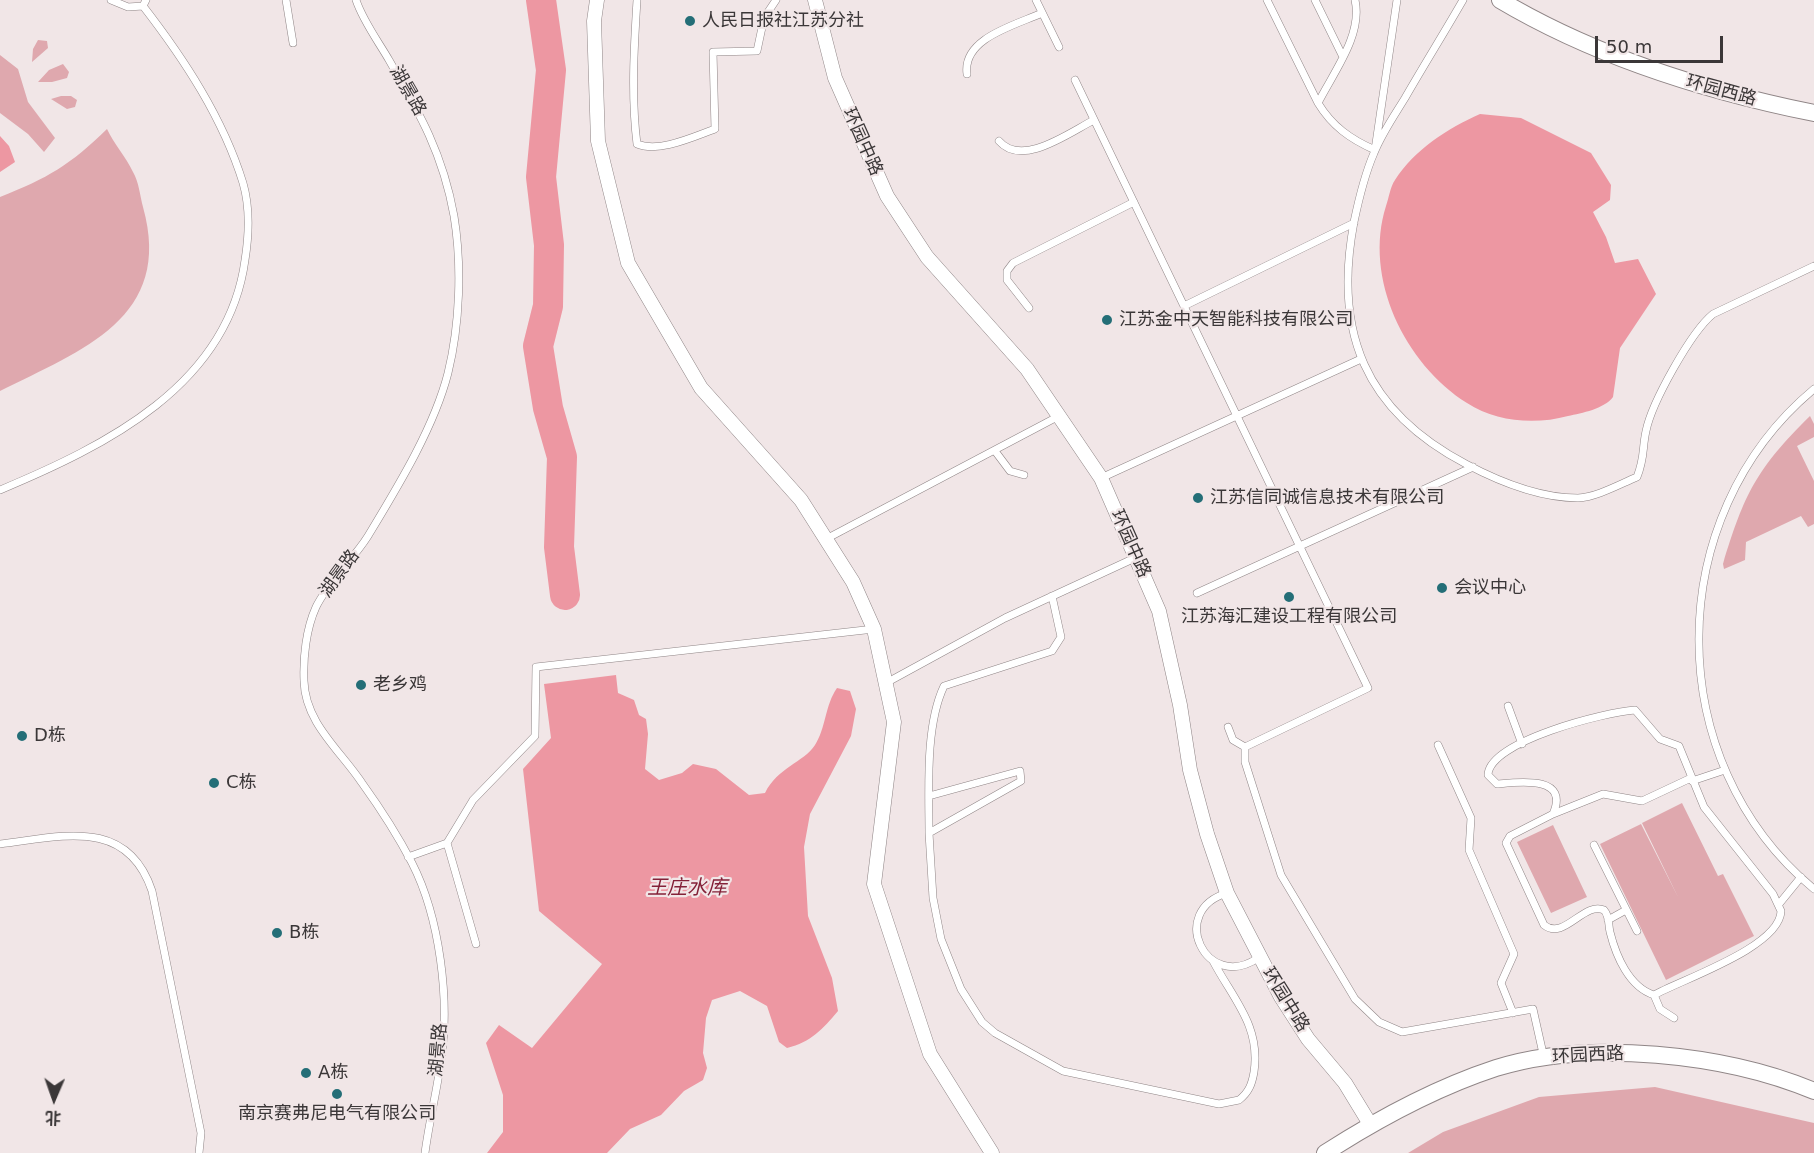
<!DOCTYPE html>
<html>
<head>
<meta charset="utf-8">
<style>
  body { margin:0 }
  #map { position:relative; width:1814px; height:1153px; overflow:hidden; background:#f1e6e7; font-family:"DejaVu Sans","Noto Sans SC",sans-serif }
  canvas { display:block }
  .north { position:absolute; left:24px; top:1069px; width:60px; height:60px; -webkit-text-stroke:4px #f1e6e7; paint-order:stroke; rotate:182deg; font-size:16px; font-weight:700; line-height:24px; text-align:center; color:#3b3738 }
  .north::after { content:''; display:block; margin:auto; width:21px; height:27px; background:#3b3738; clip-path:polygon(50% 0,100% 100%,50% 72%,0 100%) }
  .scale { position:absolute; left:1595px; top:36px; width:128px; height:27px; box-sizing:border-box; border:3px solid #3b3738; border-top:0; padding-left:8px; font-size:18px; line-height:21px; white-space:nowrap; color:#3b3738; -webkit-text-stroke:4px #f1e6e7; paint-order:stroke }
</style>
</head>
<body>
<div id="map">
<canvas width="1814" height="1153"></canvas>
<div class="north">北</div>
<div class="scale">50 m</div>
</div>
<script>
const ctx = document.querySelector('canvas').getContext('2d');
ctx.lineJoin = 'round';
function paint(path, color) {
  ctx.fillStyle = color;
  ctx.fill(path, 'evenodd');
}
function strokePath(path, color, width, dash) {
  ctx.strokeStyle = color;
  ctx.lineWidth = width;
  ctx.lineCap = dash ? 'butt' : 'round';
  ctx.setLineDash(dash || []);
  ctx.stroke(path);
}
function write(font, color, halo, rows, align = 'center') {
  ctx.font = font + ' "DejaVu Sans","Noto Sans SC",sans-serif';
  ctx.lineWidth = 4.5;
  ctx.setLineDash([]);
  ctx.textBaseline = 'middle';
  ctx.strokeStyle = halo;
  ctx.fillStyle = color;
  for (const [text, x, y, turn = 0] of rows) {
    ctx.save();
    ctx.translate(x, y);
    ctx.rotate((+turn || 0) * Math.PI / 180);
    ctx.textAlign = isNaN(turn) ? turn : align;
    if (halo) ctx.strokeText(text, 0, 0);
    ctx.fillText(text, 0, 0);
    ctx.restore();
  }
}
paint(new Path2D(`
  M38,40L47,41L48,48L32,62L33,49Z
  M0,55L18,69L28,102L55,138L44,152L28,134L0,113Z
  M63,64L69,72L67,78L52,82H38L49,70Z
  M61,96H71L77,100L75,107L67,109L51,99Z
  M107,129C114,144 126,157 133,172C139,182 140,196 143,207C174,318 82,350 0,391V197C48,178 70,165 107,129Z
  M1810,416L1814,424V437L1797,446L1814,481V524L1808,527L1801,516L1746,542L1745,560L1724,569L1723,564C1744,494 1757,468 1810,416Z
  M1682,803L1718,876L1723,874L1754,936L1666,980L1600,844L1641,824L1678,897L1642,823Z
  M1553,825L1587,897L1551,913L1517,842Z
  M1655,1087L1814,1123V1153H1408L1443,1132L1539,1097Z`), '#dfa8ae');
paint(new Path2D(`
  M1480,114L1521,118L1591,153L1611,185L1610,200L1593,212L1606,237L1615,263L1638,259L1656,294L1620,348L1613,397C1604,409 1582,413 1568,416C1535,425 1496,422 1467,403C1405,364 1363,278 1386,206C1389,198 1390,187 1395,180C1414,150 1448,128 1480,114Z
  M0,136L9,146L15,162L0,172Z
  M616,675L618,693L634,700L639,715L646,719L648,734L645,769L659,780L682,773L693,764L716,769L749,795L765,793C778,767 803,763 815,745C826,728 825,705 837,688L850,691L856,709L851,736L810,814L804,847L808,916L832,978L838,1011C823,1029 811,1042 787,1048L779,1042L767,1006L740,991L712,1000L706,1018L703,1053L707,1068L703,1080L684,1091L661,1115L630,1129L607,1153H487L503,1132V1095L486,1043L499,1025L532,1048L602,964L539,911L523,769L551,738L544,684Z`), '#ed97a2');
strokePath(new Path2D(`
  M541,0L551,70L541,177L549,245L548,306L538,346L548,408L562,457L559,547L565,595`), '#ed97a2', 30);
const service = new Path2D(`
  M111,0L128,7L143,6
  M286,0L293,43
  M356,0C363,21 378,41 389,60C420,114 443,154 454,216C462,265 460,324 448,373C434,428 397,488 368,536C353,560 328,582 316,607C306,629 303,658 304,681C305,723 341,751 362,783C380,808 398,836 412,863C440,918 450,1000 441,1060C437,1091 429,1122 425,1153
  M637,0C634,48 631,96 637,144C659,153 693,137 715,129L713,52L757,51L764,18L776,0
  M1036,0L1059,47
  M1267,0L1318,103
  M1315,0L1342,55
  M1355,0C1363,35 1333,73 1318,103C1332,126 1350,139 1375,150L1397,0
  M1463,0C1444,33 1424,65 1405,98C1394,116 1382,133 1374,153C1364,176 1359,198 1354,222C1333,332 1365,411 1466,464C1498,481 1540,498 1578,498C1597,497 1620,484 1637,477C1645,457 1642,449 1646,431C1652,402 1691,332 1713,314L1814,266
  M967,74C962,38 1016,25 1042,13
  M1075,80L1368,688L1245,747V762L1281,875L1355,999L1379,1022L1402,1032L1533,1009L1544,1058
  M999,141C1022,168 1070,132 1094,120
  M1184,306L1354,223
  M1029,308L1007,280V271L1013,263L1134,202
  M1814,389C1661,516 1660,762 1814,889
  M995,451L1010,471L1024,475
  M1101,478L1361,359
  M0,490C105,446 228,386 245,260C249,235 250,207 243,183C223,118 184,59 143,6L146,0
  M826,539L1059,416
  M1197,593L1473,467
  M886,683L1005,618L1137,557
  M1508,706L1522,744
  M1228,727L1233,740L1245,747
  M1438,745L1471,818L1469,850L1514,954L1501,983L1513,1013
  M1692,781L1725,770
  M929,796L1020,771L1021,781L929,833C929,789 925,726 944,686L1052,651L1061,637L1052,596
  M1553,814L1603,794L1642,801L1691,778
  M929,833L933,898L941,939L961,989L982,1022L995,1033L1063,1071L1219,1104L1239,1100C1249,1092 1252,1084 1254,1072C1261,1026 1233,999 1213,961
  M0,844C60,837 127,816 152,891L201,1133L199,1153
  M1594,845L1637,931
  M408,857L447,843
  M1227,893C1167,911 1206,993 1258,958
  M1779,904L1801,877
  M1608,920L1626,910
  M476,944L447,843L473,800L535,736L536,667L874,629
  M1654,995C1629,987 1616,956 1610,932C1608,924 1610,917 1604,910C1584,901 1564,941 1544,925L1506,843L1510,836L1553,814C1570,775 1519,782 1497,784L1488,775C1489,741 1606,712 1635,710L1660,739L1679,746L1704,807L1773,894L1781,911C1780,947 1683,979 1654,995L1660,1009L1674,1018`);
const minor = new Path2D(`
  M597,0L594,21L598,141L628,263L701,388L801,500L853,582L874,629L894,722L874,884L930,1054L992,1153
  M815,0L835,78L887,196L927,257L1027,369L1101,478L1159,611L1180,705L1190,770L1207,834L1227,893L1281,997L1308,1039L1345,1083L1370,1124`);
const tertiary = new Path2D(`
  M1500,0C1596,57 1705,91 1814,113
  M1325,1153C1378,1119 1435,1088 1496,1068C1588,1039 1726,1054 1814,1091`);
strokePath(service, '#8f8586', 8);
strokePath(minor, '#8f8586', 15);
strokePath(tertiary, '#8f8586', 18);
strokePath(service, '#fff', 7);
strokePath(minor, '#fff', 14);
strokePath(tertiary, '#fff', 16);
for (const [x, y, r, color] of [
  [690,21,6,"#246e77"],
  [1107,320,6,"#246e77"],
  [1198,498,6,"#246e77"],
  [1442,588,6,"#246e77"],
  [1289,597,6,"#246e77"],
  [361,685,6,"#246e77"],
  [22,736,6,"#246e77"],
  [214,783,6,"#246e77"],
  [277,933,6,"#246e77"],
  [306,1073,6,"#246e77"],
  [337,1094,6,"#246e77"]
]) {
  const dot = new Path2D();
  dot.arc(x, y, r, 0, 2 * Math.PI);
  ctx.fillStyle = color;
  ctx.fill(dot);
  strokePath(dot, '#f1e6e7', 2);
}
write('18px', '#3b3738', '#f1e6e7', [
  ["人民日报社江苏分社",702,21],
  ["江苏金中天智能科技有限公司",1119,320],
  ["江苏信同诚信息技术有限公司",1210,498],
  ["会议中心",1454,588],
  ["江苏海汇建设工程有限公司",1289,617,"center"],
  ["老乡鸡",373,685],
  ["D栋",34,736],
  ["C栋",226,783],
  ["B栋",289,933],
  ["A栋",318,1073],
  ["南京赛弗尼电气有限公司",337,1114,"center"]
], 'left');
write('18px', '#3b3738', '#f1e6e7', [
  ["湖景路",407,91,60],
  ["环园西路",1721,91,15],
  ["环园中路",862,142,66],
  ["环园中路",1130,544,66],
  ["湖景路",340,574,-54],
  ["环园中路",1285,1000,58],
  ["湖景路",439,1050,-85],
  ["环园西路",1588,1056,-3]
]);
write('italic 20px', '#842138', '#f1e6e7', [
  ["王庄水库",687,889]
]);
</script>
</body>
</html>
